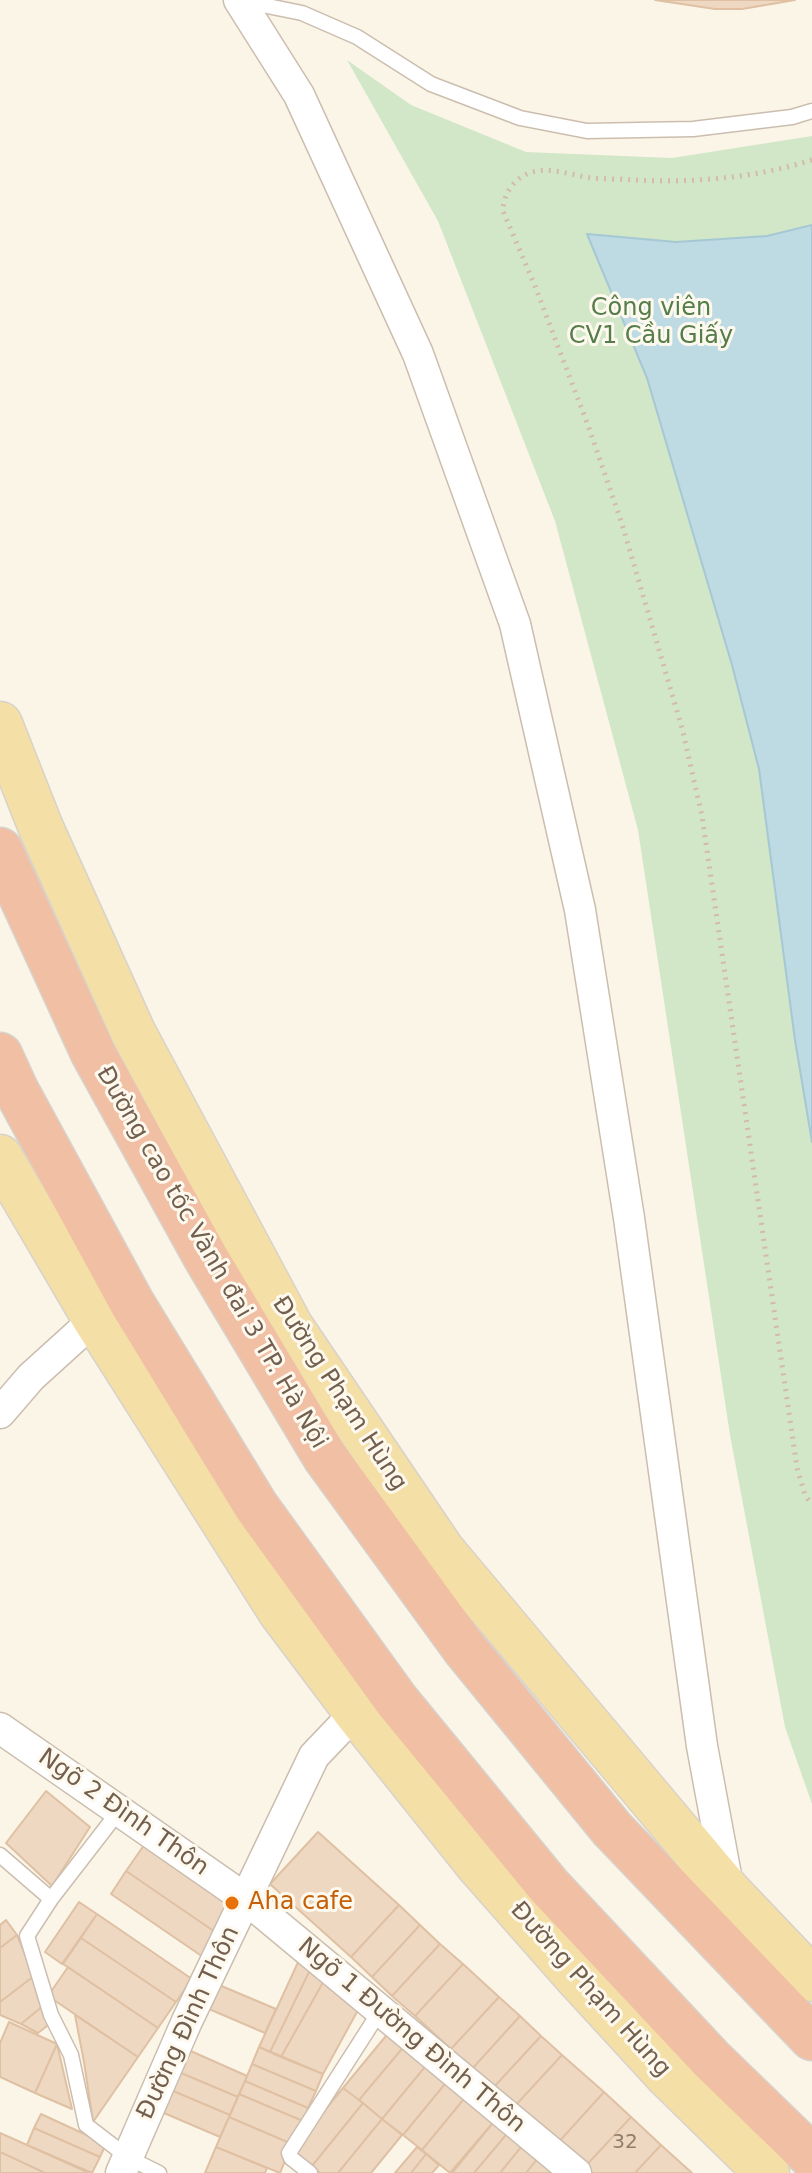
<!DOCTYPE html>
<html>
<head>
<meta charset="utf-8">
<style>
  body { margin:0 }
  canvas { display:block; background:#fbf5e8 }
</style>
</head>
<body>
<canvas width="812" height="2173"></canvas>
<script>
const ctx = document.querySelector('canvas').getContext('2d');
ctx.lineJoin = 'round';
function paint(path, color) {
  ctx.fillStyle = color;
  ctx.fill(path, 'evenodd');
}
function strokePath(path, color, width, dash) {
  ctx.strokeStyle = color;
  ctx.lineWidth = width;
  ctx.lineCap = dash ? 'butt' : 'round';
  ctx.setLineDash(dash || []);
  ctx.stroke(path);
}
function write(font, color, halo, rows, align = 'center') {
  ctx.font = font + ' "DejaVu Sans",sans-serif';
  ctx.lineWidth = 6;
  ctx.setLineDash([]);
  ctx.textBaseline = 'middle';
  ctx.strokeStyle = halo;
  ctx.fillStyle = color;
  for (const [text, x, y, turn = 0] of rows) {
    ctx.save();
    ctx.translate(x, y);
    ctx.rotate((+turn || 0) * Math.PI / 180);
    ctx.textAlign = isNaN(turn) ? turn : align;
    if (halo) ctx.strokeText(text, 0, 0);
    ctx.fillText(text, 0, 0);
    ctx.restore();
  }
}
paint(new Path2D(`
  M347,60L411,105L526,152L672,158L812,136V1804L785,1727L730,1435L638,830L555,521L438,221Z`), '#d1e7c7');
const water = new Path2D(`
  M812,225V1142L795,1040L759,769L732,665L647,378L587,234L676,242L767,236Z`);
paint(water, '#bedae3');
strokePath(water, '#a5c8d4', 2);
const building = new Path2D(`
  M655,0H795L742,9H715Z
  M46,1791L90,1827L52,1886L6,1843Z
  M318,1832L399,1905L351,1957L270,1884Z
  M149,1838L244,1903L221,1936L126,1871Z
  M126,1871L221,1936L206,1959L111,1894Z
  M79,1902L97,1914L62,1964L45,1952Z
  M399,1905L420,1925L372,1977L351,1957Z
  M97,1914L192,1979L176,2002L81,1938Z
  M6,1920L17,1935L0,1948V1925Z
  M420,1925L440,1944L392,1996L372,1977Z
  M17,1935L34,1976L0,2002V1948Z
  M81,1938L176,2002L158,2028L63,1964Z
  M440,1944L463,1964L415,2016L392,1996Z
  M300,1958L312,1966L270,2052L259,2047Z
  M463,1964L499,1997L451,2049L415,2016Z
  M312,1966L326,1977L281,2057L270,2052Z
  M68,1967L158,2028L138,2057L48,1996Z
  M34,1976L44,2005L21,2024L0,2015V2002Z
  M326,1977L363,2001L323,2074L281,2057Z
  M212,1982L276,2009L265,2033L202,2006Z
  M499,1997L520,2016L472,2069L451,2049Z
  M44,2005L52,2022L38,2033L21,2024Z
  M75,2015L138,2057L93,2122L84,2062Z
  M520,2016L541,2036L493,2088L472,2069Z
  M9,2022L57,2044L35,2093L0,2077V2043Z
  M390,2031L406,2044L359,2100L343,2088Z
  M541,2036L562,2055L514,2107L493,2088Z
  M57,2044L72,2109L35,2093Z
  M406,2044L429,2062L382,2119L359,2100Z
  M259,2047L323,2074L316,2091L252,2064Z
  M184,2048L247,2076L238,2097L174,2070Z
  M562,2055L604,2092L556,2145L514,2107Z
  M429,2062L449,2079L403,2135L382,2119Z
  M252,2064L316,2091L308,2108L245,2081Z
  M174,2070L238,2097L230,2115L166,2088Z
  M449,2079L468,2094L422,2150L403,2135Z
  M245,2081L308,2108L303,2121L239,2094Z
  M166,2088L230,2115L220,2137L157,2110Z
  M343,2088L363,2103L312,2166L292,2150Z
  M604,2092L631,2117L583,2169L556,2145Z
  M239,2094L303,2121L292,2144L229,2117Z
  M468,2094L497,2118L450,2173L422,2150Z
  M363,2103L382,2119L338,2173H320L312,2166Z
  M41,2114L106,2144L100,2157L34,2128Z
  M229,2117L292,2144L280,2173L216,2147Z
  M631,2117L661,2145L635,2173H587L583,2169Z
  M497,2118L511,2129L474,2173H452Z
  M382,2119L402,2135L371,2173H338Z
  M34,2128L100,2157L92,2173L27,2145Z
  M511,2129L526,2141L500,2173H474Z
  M0,2133L27,2145L89,2173H45L0,2152Z
  M526,2141L541,2154L526,2173H500Z
  M661,2145L692,2173H635Z
  M216,2147L267,2168L265,2173H205Z
  M417,2147L426,2154L411,2173H395Z
  M0,2152L45,2173H0Z
  M426,2154L439,2165L432,2173H411Z
  M541,2154L566,2173H526Z`);
paint(building, '#eed8c2');
strokePath(building, '#dfc0a3', 2);
const service = new Path2D(`
  M242,1L302,13L357,37L431,84L520,118L587,131L693,129L792,117L812,111
  M119,1811L51,1899L27,1936L51,2015L71,2055L86,2125L129,2158L159,2173
  M0,1855L51,1899
  M310,2173L291,2158L289,2153L380,2011`);
const minor = new Path2D(`
  M239,0L299,95L418,354L515,624L580,910L629,1218L702,1746L728,1886
  M0,1413L31,1377L95,1319
  M0,1728L246,1899L576,2173
  M121,2173L187,2021L314,1756L356,1712`);
const primary = new Path2D(`
  M0,724L41,828L133,1032L291,1327L442,1550L729,1892L812,1979
  M0,1157L95,1319L280,1611L356,1712L479,1866L576,1976L668,2076L767,2173`);
const motorway = new Path2D(`
  M0,850L93,1053L206,1258L325,1457L464,1648L612,1829L812,2038
  M0,1055L16,1090L132,1303L256,1506L397,1701L548,1885L711,2059L812,2157`);
strokePath(service, '#ccbeaf', 17);
strokePath(minor, '#ccbeaf', 33);
strokePath(primary, '#d8d2cd', 47);
strokePath(motorway, '#d8d2cd', 47);
strokePath(new Path2D(`
  M812,160C755,178 693,183 634,180C620,179 605,179 591,178C571,175 549,166 529,173C513,179 503,195 503,211L535,286L589,428L622,524L682,728L702,816L797,1468L805,1495L812,1505`), '#d3bba5', 5, [2, 6]);
strokePath(service, '#fff', 14);
strokePath(minor, '#fff', 30);
strokePath(primary, '#f4dfa6', 44);
strokePath(motorway, '#f0bfa4', 44);
for (const [x, y, r, color] of [
  [232,1903,8,"#e8710a"]
]) {
  const dot = new Path2D();
  dot.arc(x, y, r, 0, 2 * Math.PI);
  ctx.fillStyle = color;
  ctx.fill(dot);
  strokePath(dot, '#fef9ee', 3);
}
write('20px', '#927d6b', null, [
  ["32",625,2143]
]);
write('24px', '#547d4a', '#fef9ee', [
  ["Công viên",651,309],
  ["CV1 Cầu Giấy",651,337]
]);
write('24px', '#735f4e', '#fef9ee', [
  ["Đường cao tốc Vành đai 3 TP. Hà Nội",211,1258,60],
  ["Đường Phạm Hùng",339,1394,57],
  ["Ngõ 2 Đình Thôn",123,1813,35],
  ["Đường Phạm Hùng",590,1990,48],
  ["Đường Đình Thôn",189,2023,-65],
  ["Ngõ 1 Đường Đình Thôn",411,2036,40]
]);
write('24px', '#c56008', '#fef9ee', [
  ["Aha cafe",248,1903]
], 'left');
</script>
</body>
</html>
